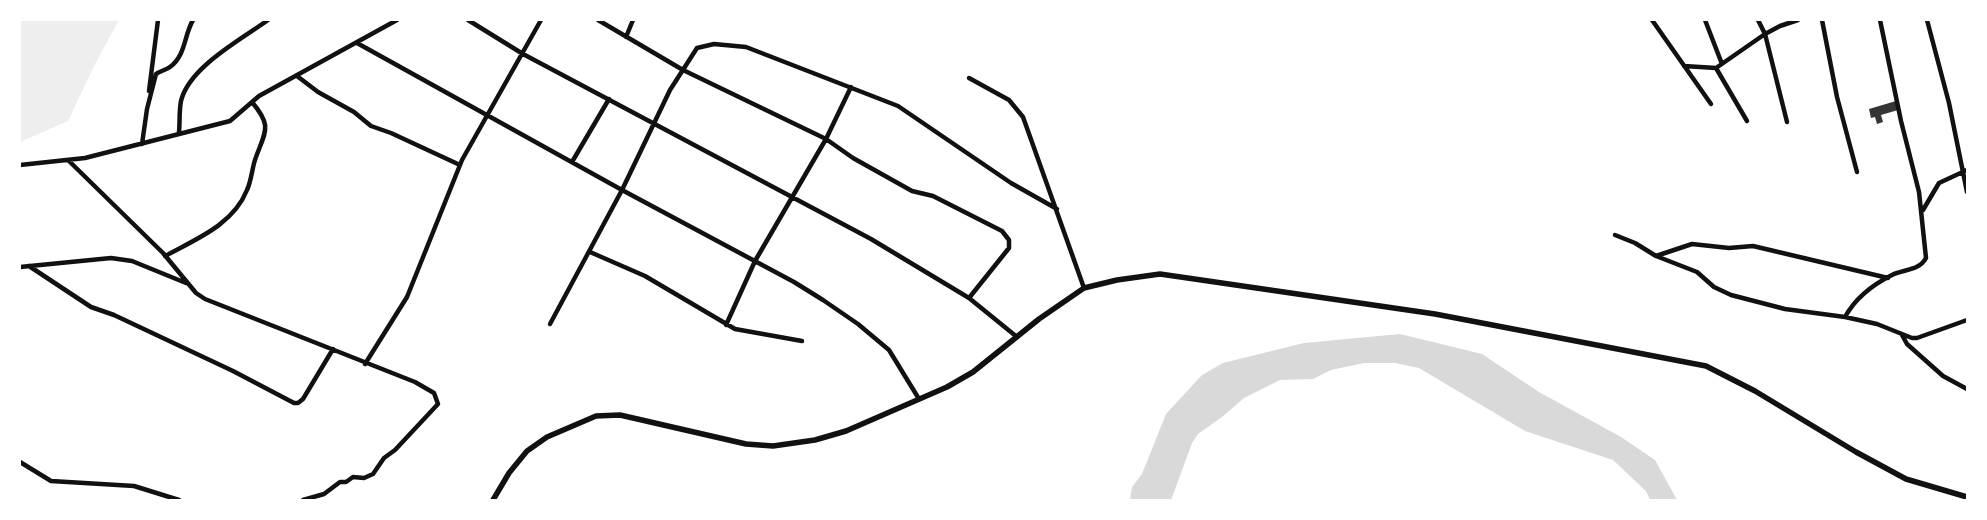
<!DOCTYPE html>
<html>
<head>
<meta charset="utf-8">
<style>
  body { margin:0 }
  #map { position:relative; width:1987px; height:520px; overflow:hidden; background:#fff; font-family:Karla,sans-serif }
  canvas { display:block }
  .frame { position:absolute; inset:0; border:21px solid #fff; pointer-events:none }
</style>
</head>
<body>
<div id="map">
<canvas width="1987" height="520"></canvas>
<div class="frame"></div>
</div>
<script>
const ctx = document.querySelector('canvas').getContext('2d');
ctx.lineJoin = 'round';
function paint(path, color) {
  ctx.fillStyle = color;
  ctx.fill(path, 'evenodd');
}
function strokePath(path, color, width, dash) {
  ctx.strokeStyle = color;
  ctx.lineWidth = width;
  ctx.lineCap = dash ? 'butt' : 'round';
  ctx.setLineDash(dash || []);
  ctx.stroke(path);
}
paint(new Path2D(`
  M20,20H119L95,64L68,121L20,142Z`), '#eee');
paint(new Path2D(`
  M1400,334L1482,354L1539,392L1621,437L1655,460L1677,500H1650L1646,491L1613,460L1525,431L1419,368L1395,363H1364L1331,370L1313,379L1280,380L1244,398L1222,417L1198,434L1192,443L1171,500H1130L1132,487L1142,474L1166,414L1202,375L1223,363L1304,343Z`), '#d9d9d9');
paint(new Path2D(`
  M1896,101L1898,110L1881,115L1883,122L1877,124L1875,117L1871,118L1869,109Z`), '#353535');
strokePath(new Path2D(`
  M468,20L523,54L871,239L969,298L1017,337
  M598,20L683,70L826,139L853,158L912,191L933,196L1002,231L1009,240V248L969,298
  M1652,20L1711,104
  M1705,20L1722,64
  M1758,20L1765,34L1787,122
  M1822,20L1837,97L1857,172
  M1927,20L1949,103L1967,192
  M626,37L633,20
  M357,43L622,190L794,282L823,300L858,324L889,350L919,399
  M1684,66L1716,68L1765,34L1780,26L1798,20
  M1716,68L1747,121
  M297,76L318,92L354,112L371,126L391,133L460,165
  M969,78L1009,100L1023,117L1084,288
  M149,91L158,20
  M179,132C180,122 179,111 181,101C189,67 242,39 268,20
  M142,144L147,109L156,74C160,71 166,70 170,67C186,55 184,35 193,20
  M69,161L163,253L196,293L205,299L415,382L434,393L438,404L395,450L384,458L373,474L364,478L353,477L346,482H340L324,494L303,500
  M572,162L609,99
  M20,165L85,158L230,121L259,96L397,20
  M1923,210L1939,183L1967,170
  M1615,235L1635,243L1656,256L1697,272L1714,287L1731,295L1785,309L1845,317L1877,324L1912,338H1917L1967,320
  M590,252L645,276L735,329L802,341
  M165,256C196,239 233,225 247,190C252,179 252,167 256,157C266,130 272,126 252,102
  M1656,256L1692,244L1729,248L1753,246L1888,278
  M29,266L91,307L114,315L233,371L294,403H298L303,399L333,349
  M20,267L111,258L132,261L186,283
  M1845,317C1856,297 1872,285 1892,275C1904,269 1919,271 1926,258L1919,192L1901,121L1880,20
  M550,324L622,190L670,90L697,48L714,44L746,47L898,106L1011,183L1057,209
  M726,325L755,261L826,139L851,87
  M1902,335L1907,344L1943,376L1967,389
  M365,364L407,297L462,160L541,20
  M20,462L51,481L134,486L179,500`), '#111', 4.5);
strokePath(new Path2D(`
  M493,500L509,473L527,451L547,437L596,416L620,415L746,444L773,446L815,440L846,431L947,387L973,372L1039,319L1084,288L1117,280L1160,274L1435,314L1706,366L1755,391L1856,452L1906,479L1967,497`), '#111', 5.5);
</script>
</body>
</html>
